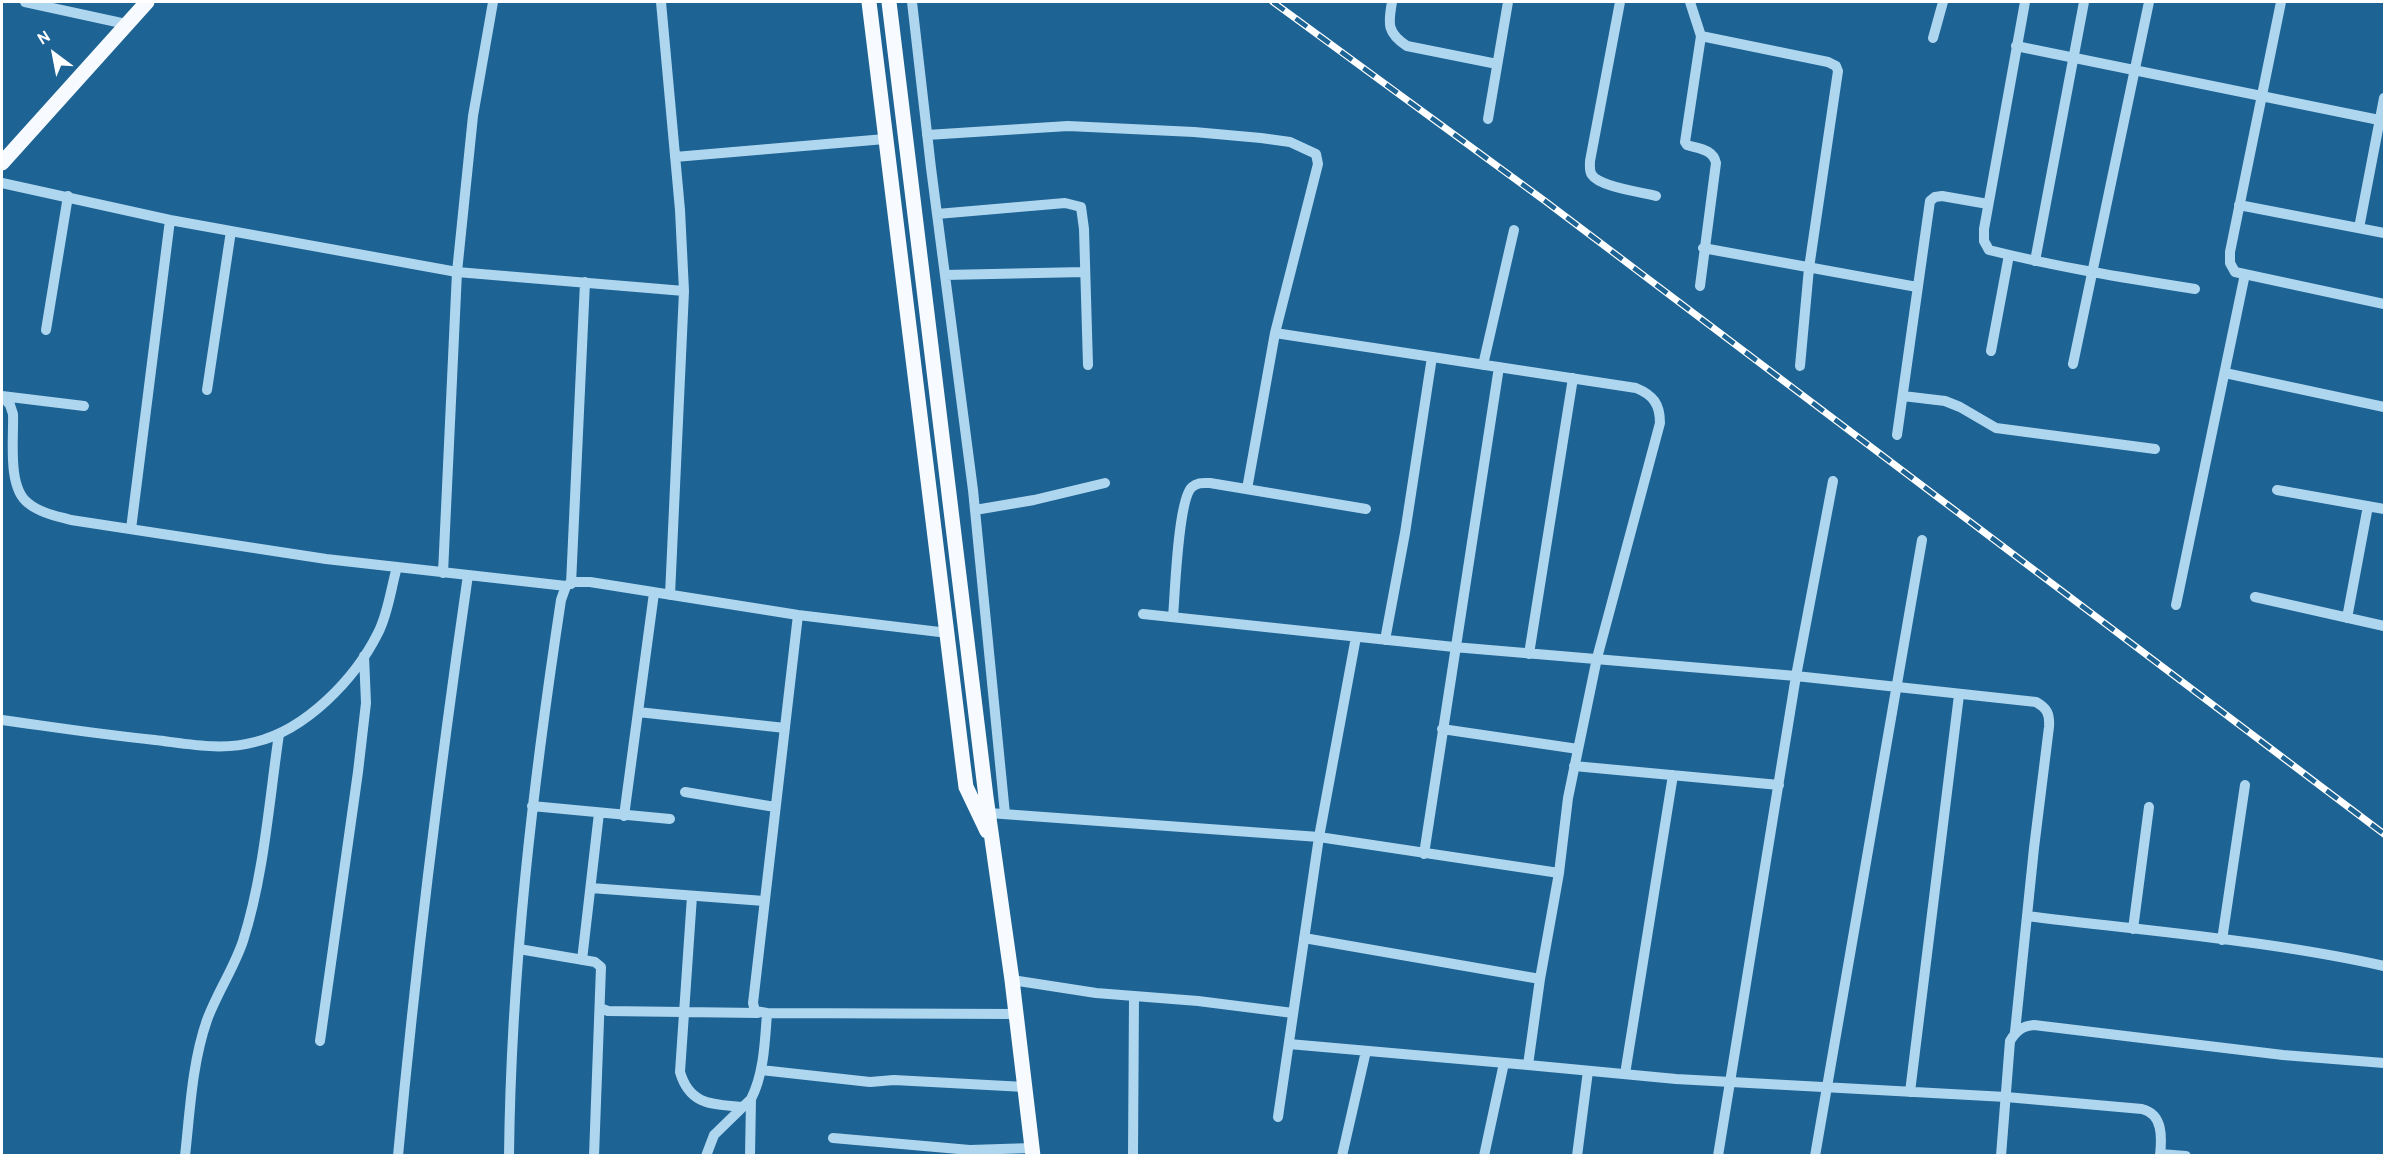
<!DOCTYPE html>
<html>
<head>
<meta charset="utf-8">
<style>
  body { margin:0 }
  #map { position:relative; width:2386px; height:1157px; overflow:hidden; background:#1d6394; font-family:Overpass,sans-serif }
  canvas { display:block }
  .frame { position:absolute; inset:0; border:3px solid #fff; pointer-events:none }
  .north { position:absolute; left:24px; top:24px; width:60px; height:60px; -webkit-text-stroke:4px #1d6394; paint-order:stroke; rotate:328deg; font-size:16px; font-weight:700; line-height:24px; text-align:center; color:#fff }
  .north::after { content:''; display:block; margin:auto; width:21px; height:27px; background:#fff; clip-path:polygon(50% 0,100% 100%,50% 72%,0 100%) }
</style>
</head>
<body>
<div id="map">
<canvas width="2386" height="1157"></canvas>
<div class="frame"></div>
<div class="north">N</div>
</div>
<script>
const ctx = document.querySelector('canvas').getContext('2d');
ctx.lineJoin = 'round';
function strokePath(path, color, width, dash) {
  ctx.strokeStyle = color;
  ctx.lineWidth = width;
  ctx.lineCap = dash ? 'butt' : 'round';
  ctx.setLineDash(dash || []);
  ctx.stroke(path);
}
strokePath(new Path2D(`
  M25,2L126,24
  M661,2L680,210L684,291L670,595
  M912,2L931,168L973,490L1005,814
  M1392,2C1388,24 1387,33 1407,46L1497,64
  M1620,2L1590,161C1590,166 1589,171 1592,175C1600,187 1641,192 1656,196
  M1690,2L1701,36L1685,142L1687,145C1699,149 1713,149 1716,163L1700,286
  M2025,2L1984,229V241L1989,250C2057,267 2125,278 2195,289
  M2281,2L2230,252V263L2235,272L2384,304
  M1701,36L1828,62L1836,66L1838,71L1809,268L1800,366
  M1933,38L1943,2
  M2016,46L2384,121
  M1488,119L1508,2
  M927,135L1068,126L1194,132L1261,138L1290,142L1316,154L1318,164L1275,333L1247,489
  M675,157L885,139
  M2,183L170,220L457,272L684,291
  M2239,205L2384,233
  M937,214L1065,203L1081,207L1084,229L1088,365
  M2359,228L2384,98
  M1703,248L1917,287
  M2035,261L2084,2
  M945,275L1084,272
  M46,330L68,196
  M1275,333L1636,388C1653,395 1660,404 1660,423L1597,658L1568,798L1559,873
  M1991,351L2009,255
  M2073,364L2149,2
  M1483,365L1514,230
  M2225,373L2384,407
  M207,390L231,231
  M2,396L10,405L13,414C14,438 7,487 28,503C40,513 57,516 71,520L326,559L566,586
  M2,396L84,406
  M1903,396L1945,401L1960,407L1996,428L2155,449
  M1897,435L1930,201L1935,197L1942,196L1988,204
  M2277,490L2384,509
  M975,510L1034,500L1105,483
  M131,529L170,220
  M443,573L457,272L473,116L493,2
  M571,584L585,282
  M2255,597L2384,626
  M2176,605L2245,274
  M1143,614L1454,647L1796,676L2036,702C2047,708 2050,714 2049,727L2034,848L2015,1032
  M1173,617C1175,594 1178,499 1192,487C1198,482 1203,483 1210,483L1366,509
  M2347,618L2368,506
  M1385,640L1405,533L1432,357
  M1529,654L1573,378
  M638,712L785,728
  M2,720C53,727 104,735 155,740C189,744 222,751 255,742C306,730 355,679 378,633C388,614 391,588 397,567
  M1442,729L1578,749
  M1574,766L1779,785
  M685,792L775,807
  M532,806L670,819
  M989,813L1319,837L1559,873L1540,979L1528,1065L1676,1079L2006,1097L2142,1109C2163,1114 2162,1137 2160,1156
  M624,816L654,593
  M1424,854L1499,367
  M591,888L764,901
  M692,896L680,1072C690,1106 713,1104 743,1107
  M2027,916C2146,931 2267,940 2384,966
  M2133,929L2149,807
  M1304,938L1540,979
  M2222,940L2245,785
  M519,949L595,962L601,967L594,1156
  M582,960L599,813
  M1012,980L1096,993L1198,1001L1293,1013
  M600,1008L608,1011L758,1013
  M767,1013L755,1011L753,1003L798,615
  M320,1041L358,772L366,703L364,656
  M1289,1044L1528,1065
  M761,1070L870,1082L894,1080L1025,1087
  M1625,1074L1673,775
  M1910,1092L1959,695
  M1278,1117L1319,837L1356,637
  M833,1138L970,1150L1032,1148
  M2160,1154L2186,1156
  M185,1156C190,1111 192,1063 207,1020C217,993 234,968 243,941C264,875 269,802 279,734
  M398,1156C416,961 440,768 468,575
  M509,1156C511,969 533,784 561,600L566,586L573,582H590L798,615L948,633
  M706,1156L714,1135L751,1099C764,1074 765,1041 767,1013L1016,1014
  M750,1156L751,1099
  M1133,1156L1134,996
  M1342,1156L1366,1051
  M1484,1156L1504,1063
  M1577,1156L1588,1071
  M1718,1156L1796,676L1833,481
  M1815,1156L1922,540
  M2001,1156L2010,1041C2016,1031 2022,1026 2034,1025L2283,1055L2384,1063`), '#afd6ef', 10);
strokePath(new Path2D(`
  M869,2L963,764L966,787L987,831
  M889,2L986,797L1012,980L1033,1156
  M2,163L147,2`), '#f7fbff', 15);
const rail = new Path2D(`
  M1273,2L1545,201L2384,834`);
strokePath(rail, '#fff', 7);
strokePath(rail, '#1d6394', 4.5, [14]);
</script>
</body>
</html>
